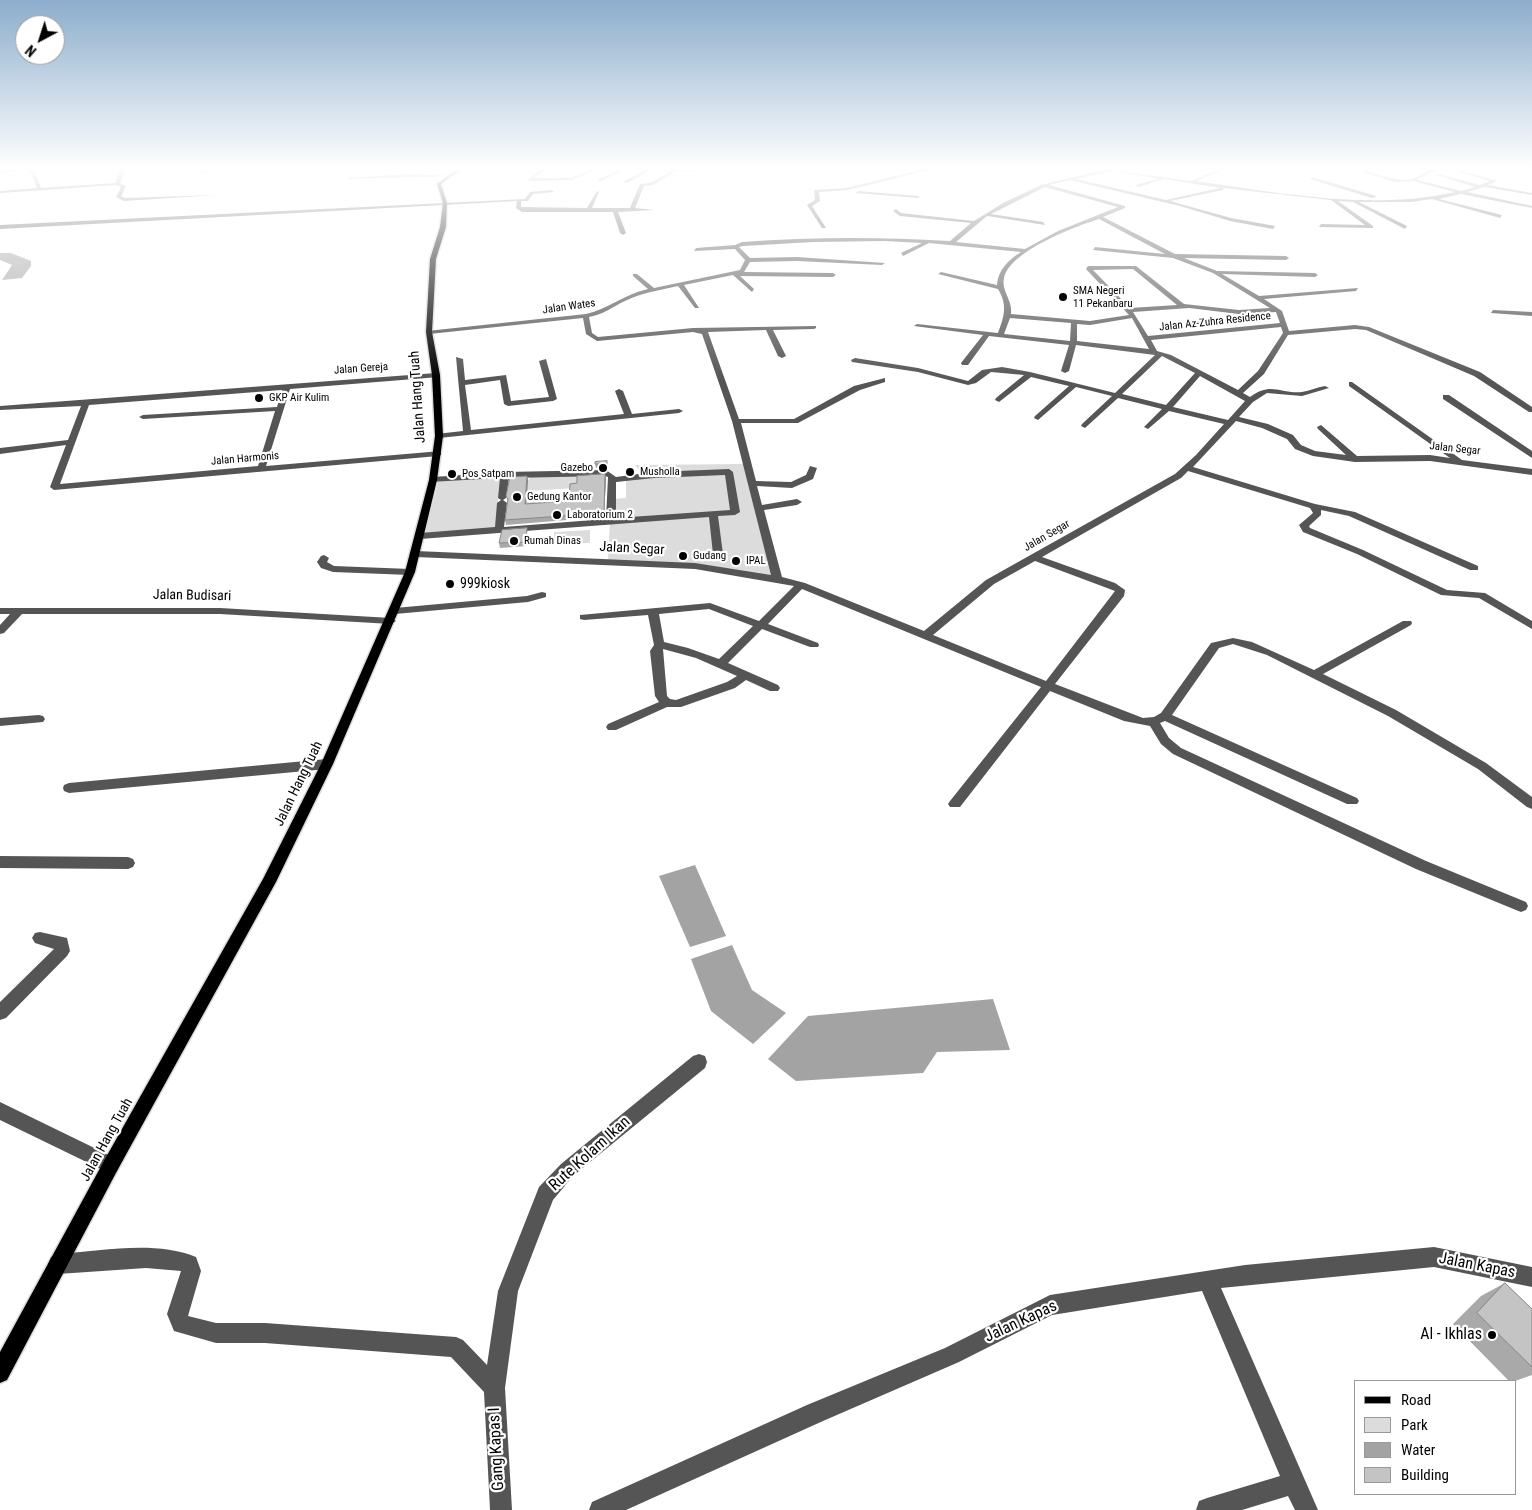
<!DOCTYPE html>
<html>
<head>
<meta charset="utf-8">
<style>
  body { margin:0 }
  #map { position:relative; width:1532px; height:1510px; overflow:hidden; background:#fff; font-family:"Roboto Condensed",sans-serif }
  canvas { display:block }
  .legend { position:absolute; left:1354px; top:1380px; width:162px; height:115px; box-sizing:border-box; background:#fff; border:1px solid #999; margin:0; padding:6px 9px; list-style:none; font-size:15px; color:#000 }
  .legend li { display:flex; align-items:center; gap:10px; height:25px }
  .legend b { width:25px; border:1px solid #999 }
  .north { position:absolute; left:15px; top:15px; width:50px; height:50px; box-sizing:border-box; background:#fff; border:1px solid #999; border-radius:50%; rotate:220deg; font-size:14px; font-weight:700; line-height:20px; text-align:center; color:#000 }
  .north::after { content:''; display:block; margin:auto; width:18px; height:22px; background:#000; clip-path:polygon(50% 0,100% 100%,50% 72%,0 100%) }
</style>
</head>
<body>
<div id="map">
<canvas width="1532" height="1510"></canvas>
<ul class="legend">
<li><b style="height:6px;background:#000"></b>Road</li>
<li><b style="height:14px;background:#dcdcdc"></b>Park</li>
<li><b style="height:14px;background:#a3a3a3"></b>Water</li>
<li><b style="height:14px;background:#c4c4c4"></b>Building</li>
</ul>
<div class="north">N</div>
</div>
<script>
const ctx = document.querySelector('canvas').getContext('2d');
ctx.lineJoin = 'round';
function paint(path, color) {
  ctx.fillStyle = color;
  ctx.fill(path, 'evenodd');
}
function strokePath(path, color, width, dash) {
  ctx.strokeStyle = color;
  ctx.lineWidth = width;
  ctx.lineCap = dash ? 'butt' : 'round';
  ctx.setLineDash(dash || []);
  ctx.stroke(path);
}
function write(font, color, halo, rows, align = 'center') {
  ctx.font = font + ' "Roboto Condensed",sans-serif';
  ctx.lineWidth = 4.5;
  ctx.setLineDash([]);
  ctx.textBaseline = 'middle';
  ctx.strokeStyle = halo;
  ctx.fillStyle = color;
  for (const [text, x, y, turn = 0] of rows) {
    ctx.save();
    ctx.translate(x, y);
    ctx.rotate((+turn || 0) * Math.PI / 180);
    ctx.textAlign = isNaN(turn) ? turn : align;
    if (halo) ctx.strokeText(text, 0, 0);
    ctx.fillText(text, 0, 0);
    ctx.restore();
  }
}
paint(new Path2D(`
  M744,464L773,576L608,560L611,499L626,498V481L611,482L643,475L635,465Z
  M505,475L502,498L498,499L499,530L424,536L439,479Z
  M588,475L577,488L527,491L528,480L531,477Z
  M570,493V502L526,515L527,496Z
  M590,530V543L554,544V532Z`), '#dcdcdc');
paint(new Path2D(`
  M0,253H11L31,261V266L22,278L2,280L12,265L0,260Z
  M695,865L726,936L690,947L659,876Z
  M732,945L752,990L786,1013L753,1044L711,1011L691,959Z
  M993,999L1010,1050L937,1052L923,1073L796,1081L768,1059L808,1016Z`), '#a3a3a3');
const major = new Path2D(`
  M457,169H462L441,184L447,203L446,227L436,259L432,332L440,375L443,436L437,480L415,572L333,764L276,882L117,1171L7,1380L0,1383V1352L105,1159L263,879L321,764L405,572L429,480L435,436L432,375L426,332L430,259L440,227L443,203L437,184Z`);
strokePath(major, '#dbdbdb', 3);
paint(new Path2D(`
  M12,169H25L0,173V171Z
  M26,169H31L36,175L41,188L115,183L121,169H125L120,184L126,186L121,196L125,198L217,195L124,201L116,197L121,187L116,185L0,193V191L37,188L32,175Z
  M207,169H212L202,174V172Z
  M541,169H546L534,178H571L592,169H598L572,180L527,181Z
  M621,169H627L601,181L597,180Z
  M647,169H653L627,183L623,182Z
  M665,169L724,171H676L653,185L644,186L635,208L654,210L618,212L626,233L623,235L620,233L613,212H522L516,208L517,201L0,229V225L525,199L530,192L552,190L554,192L533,194L528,201H521V207L587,208L597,191L599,192L592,208H630L640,184L650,183L672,171Z
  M924,169H935L847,190L819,192L820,201L812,206L826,228H822L807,205L815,200L814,190L847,188Z
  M1106,169L1191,181L1220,169H1226L1196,181C1280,193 1371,211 1455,192L1413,181L1395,182L1362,172L1364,170C1379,174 1395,182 1411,179C1420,177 1427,169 1437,169L1417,180L1461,191L1475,187L1436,175L1438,174L1480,185L1490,181L1449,169H1457L1497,181L1488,185L1532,193V195L1484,187L1467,192L1532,206V208L1461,194L1439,199L1502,215L1500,218L1432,199L1411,202H1359L1407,226L1405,229L1353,202L1338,201L1373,226V228L1319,227L1321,224L1365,225L1331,200L1223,188V190L1170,201L1231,218L1275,226L1273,229L1230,221L1180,206L1070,180L1049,185L1125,206V208L1103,217L1175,254L1286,256L1289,258L1286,260L1184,258L1217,271L1315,273L1318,275L1315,277L1222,274L1259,296L1358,288L1356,291L1264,299L1282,311L1289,331L1355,325L1369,327L1480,372L1532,407V412H1529L1474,376L1366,330L1355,329L1288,335L1264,374L1243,393L1250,397C1271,381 1280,394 1302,392C1310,391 1317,387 1325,386L1329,388L1302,396L1267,393L1253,402L1239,417L1268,424L1293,435L1301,445L1315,451L1346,455L1318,429L1317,427L1321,425L1357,456L1430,455L1450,458L1349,386V382H1352L1462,460L1532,469V475L1430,461L1355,462L1313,456L1295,449L1287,439L1262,428L1236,421L1193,467L1315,504L1355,512L1478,566V570H1470L1349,516L1321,510V515L1309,526L1310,528L1363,550L1447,590L1485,593L1532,621V629L1479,598L1441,595L1357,554L1303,532L1299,525L1313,513L1310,508L1188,471L1181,478L1042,557L1115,583L1125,590L1124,596L1055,684L1143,718L1154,717L1161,713L1211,643L1233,638L1252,642L1314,670L1403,621H1411L1412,623L1411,625L1323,674L1396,710L1486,763L1532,797V809L1527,807L1478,769L1388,716L1267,655L1233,644L1219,648L1172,715L1357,798L1359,801L1357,804H1347L1165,721L1160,723L1169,738L1181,748L1426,861L1526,902L1528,906L1526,910L1521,912L1516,910L1416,869L1173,754L1161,744L1150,726L1124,721L1050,691L960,807H950L948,804L950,801L1041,687L802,589L768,624L818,643L819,645L818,647H810L762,629L728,663L778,685L780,688L778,691H770L746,680L735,688L681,707H667L616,730H608L606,727L608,724L659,702L655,696L650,651L654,645L648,615L584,620L580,619V615L710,603L759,621L794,586L695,569L416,557L411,554L416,551L695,563L771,575L732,421L702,334L693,332L597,341L586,334L583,318L429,334L426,332L427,331L586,314C608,309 625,294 648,289L633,276V274H637L654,288L740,270L745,260L735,249L694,251L696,248L735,245L742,242C811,237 880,237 950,241L971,223L900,216L893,211L896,209L901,213L974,221L1005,202L1041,185ZM1114,171L1158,179L1136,185L1138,187L1164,179L1220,188L1166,200L1076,179ZM1045,187L1118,207L1058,231L1025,249L956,242L987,216L1045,225L1043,222L991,214ZM1099,219L1165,254L1095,247L1093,250L1173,258L1213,273L1270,308L1239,310L1184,304L1136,266H1088L1086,269L1129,315L1090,321L1011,314C1013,300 1001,291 1004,278C1010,251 1074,227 1099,219ZM885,241L922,243L901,253L903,256L929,243L1021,252C1008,260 998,270 997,285L941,272L938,274L998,289C1008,305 1004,317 998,333L917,324L914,326L983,335L961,363L962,365H968L989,336L1069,345L1061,371L1065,373L1069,371L1076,345L1155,355L1115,393L1030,372L1002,367L982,370L968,381L918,368L855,358L851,360L852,362L918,372L968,385L976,383L991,372L1024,375L996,398L995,400L999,402L1031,377L1069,386L1035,416L1034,418L1038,420L1076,387L1112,396L1082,424L1081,426L1085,428L1118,398L1162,409L1144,427L1148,429L1169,411L1224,424L1196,455L1175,474L986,580L924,631L805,583L782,577L764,510L797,505L802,502L797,499L762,505L757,486L792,488L813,479L817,468L810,466L806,475L791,482L756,481L741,423H798L860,390L885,382V378L854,386L794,419H739L708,332L766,330L778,356L782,358L786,356L773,330L814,329L816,328V326L693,328L598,337L592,333L589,317C607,313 610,308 625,301C641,293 660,290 678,286L695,308H699L684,285L733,275L752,292L754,289L740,276L833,277L836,275L833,273L744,272L750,262L797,261L882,265L885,263L797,257L750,258L739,247L743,246L813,242ZM1133,269L1177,305L1130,308L1093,270ZM1189,308L1239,314L1276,312L1280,323L1148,336L1133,312ZM1010,318L1071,323L1070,341L1004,334ZM1132,318L1149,349L1077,341V324L1090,325ZM1281,327L1283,333L1258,371L1238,390L1171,355L1157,351L1151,340ZM1162,356L1195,373L1166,405L1122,394ZM1200,376L1245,401L1228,420L1173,407ZM1035,561L1115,591L1046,681L933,635L994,584ZM709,609L753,626L719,659L688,648L664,642L659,614ZM663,649L696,658L737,676L727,682L676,700L670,699L667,696Z
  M410,174L449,176L347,179L349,178Z
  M1312,177L1376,196V197L1372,198L1310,179Z
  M858,191L918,196L920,197L918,198L856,193Z
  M1493,310L1532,312V316L1491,313Z
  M456,357L463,359L465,380L506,375L511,401L549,397L539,361L546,359L557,399L553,401L508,406L504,404L500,380L465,385L471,430L624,414L615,391L619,389L623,391L632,414L679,409L683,411L679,413L439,438H436V434L463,431Z
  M436,373L440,375L439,377L290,389L266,466L441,451V455L438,456L54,490L50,487L66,445L0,454V448L68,440L81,406L0,410V406ZM282,390L277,407L143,415L139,417L143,419L275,411L258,466L60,484L89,405Z
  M1443,395H1449L1532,451V458L1443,399Z
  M729,469L733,472L740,512L735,515L718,516L723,554L718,557L713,554L709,517L420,539L415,536L420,533L495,527L497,503L501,500L498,498L500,478L430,482L429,480L433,477L505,472L606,470L616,477L654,472ZM725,475L730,510L616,518V482L654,478ZM605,476L608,477L606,519L504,527L507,503L503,500L506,498L509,478Z
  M324,555L329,558L327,562L334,566L410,569L415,572L410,575L333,572L321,568L317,562L321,556Z
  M542,592L546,593V597L528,602L395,614L390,611L395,608L527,596Z
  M0,608H220L391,618L396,621L391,624L220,614H22L4,633L0,634V625L10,614H0Z
  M39,715L43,716L45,719L43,722L0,726V718Z
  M327,759L333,764L327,769L69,793L64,791L63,788L64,785L69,783Z
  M0,856L128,857L133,859L135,863L133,867L128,869L0,868Z
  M40,932L67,938L70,951L67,956L6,1018L0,1020V1002L54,949L35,943L32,938L35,933Z
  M699,1054L705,1056L707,1062L705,1068L573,1176L553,1200L518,1291L505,1388L512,1510H490L484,1392L451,1357L265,1343H216L174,1331L167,1314L181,1271L146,1268L58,1274L51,1271L48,1264L51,1257L58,1254C102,1251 154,1240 196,1257L201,1271L188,1316L216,1323H265L456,1337L463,1340L487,1365L498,1291L539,1187L561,1164L693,1056Z
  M0,1102L117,1159L120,1165L117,1171L111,1174L105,1171L0,1120Z
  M1434,1247L1532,1267V1287L1434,1267L1221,1288L1318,1510H1295L1288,1496L1242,1510H1196L1199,1501L1207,1498L1280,1476L1202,1291L1052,1315L959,1362L823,1421L626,1510H589L592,1502L807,1405L945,1348L1050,1295L1245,1265Z`), '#555');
paint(major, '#000');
paint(new Path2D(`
  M607,461V469L596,468L595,464Z
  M606,478L604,517L506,525L505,520L508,502L506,496L528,480L526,504L569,501L577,483Z
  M527,528V546L500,548L499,543Z
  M1505,1283L1532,1309V1375L1515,1381H1509L1453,1324L1481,1296Z`), '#a9a9a9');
paint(new Path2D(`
  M605,474L606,478L604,517V513Z
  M527,476L528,480L526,508L525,504Z
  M527,528V546L526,542Z`), '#898989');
const building = new Path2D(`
  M607,461V464H595V462Z
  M605,474L604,513L505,520L508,499L506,496L510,477L527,476L525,504L569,501L570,484L577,483V476Z
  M527,528L526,542L499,543L502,530Z
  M1505,1283L1532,1309V1367L1477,1313Z`);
paint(building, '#c4c4c4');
strokePath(building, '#898989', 1);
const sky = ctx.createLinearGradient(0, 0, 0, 381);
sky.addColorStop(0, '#8cadcc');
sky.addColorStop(0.44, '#fff');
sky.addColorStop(1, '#ffffff00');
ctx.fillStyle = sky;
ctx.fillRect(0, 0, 1532, 381);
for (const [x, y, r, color] of [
  [1063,297,5,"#000"],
  [259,398,5,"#000"],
  [603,468,5,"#000"],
  [630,472,5,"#000"],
  [452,474,5,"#000"],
  [517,497,5,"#000"],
  [557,515,5,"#000"],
  [514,541,5,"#000"],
  [683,556,5,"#000"],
  [736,561,5,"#000"],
  [450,584,5,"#000"],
  [1492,1335,5,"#000"]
]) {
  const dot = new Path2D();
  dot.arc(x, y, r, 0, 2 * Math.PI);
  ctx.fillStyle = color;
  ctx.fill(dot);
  strokePath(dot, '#fff', 2);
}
write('11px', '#000', '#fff', [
  ["SMA Negeri",1073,291],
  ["11 Pekanbaru",1073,304],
  ["GKP Air Kulim",269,398],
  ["Gazebo",593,468,"right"],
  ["Musholla",640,472],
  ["Pos Satpam",462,474],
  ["Gedung Kantor",527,497],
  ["Laboratorium 2",567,515],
  ["Rumah Dinas",524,541],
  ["Gudang",693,556],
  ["IPAL",746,561]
], 'left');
write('11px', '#000', '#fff', [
  ["Jalan Wates",569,307,-8],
  ["Jalan Az-Zuhra Residence",1215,322,-6],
  ["Jalan Gereja",361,369,-4],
  ["Jalan Segar",1455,449,6],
  ["Jalan Harmonis",245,459,-5],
  ["Jalan Segar",1047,536,-30]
]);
write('14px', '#000', '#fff', [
  ["Jalan Hang Tuah",418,397,-94],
  ["Jalan Segar",632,549,3],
  ["Jalan Budisari",192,596,1],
  ["Jalan Hang Tuah",299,784,-64],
  ["Jalan Hang Tuah",107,1140,-61]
]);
write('14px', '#000', '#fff', [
  ["999kiosk",460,584]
], 'left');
write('16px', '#000', '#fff', [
  ["Rute Kolam Ikan",590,1154,-42],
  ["Jalan Kapas",1477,1266,11],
  ["Jalan Kapas",1021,1322,-25],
  ["Gang Kapas I",497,1449,-93]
]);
write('16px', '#000', '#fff', [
  ["Al - Ikhlas",1482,1335]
], 'right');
</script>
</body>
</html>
